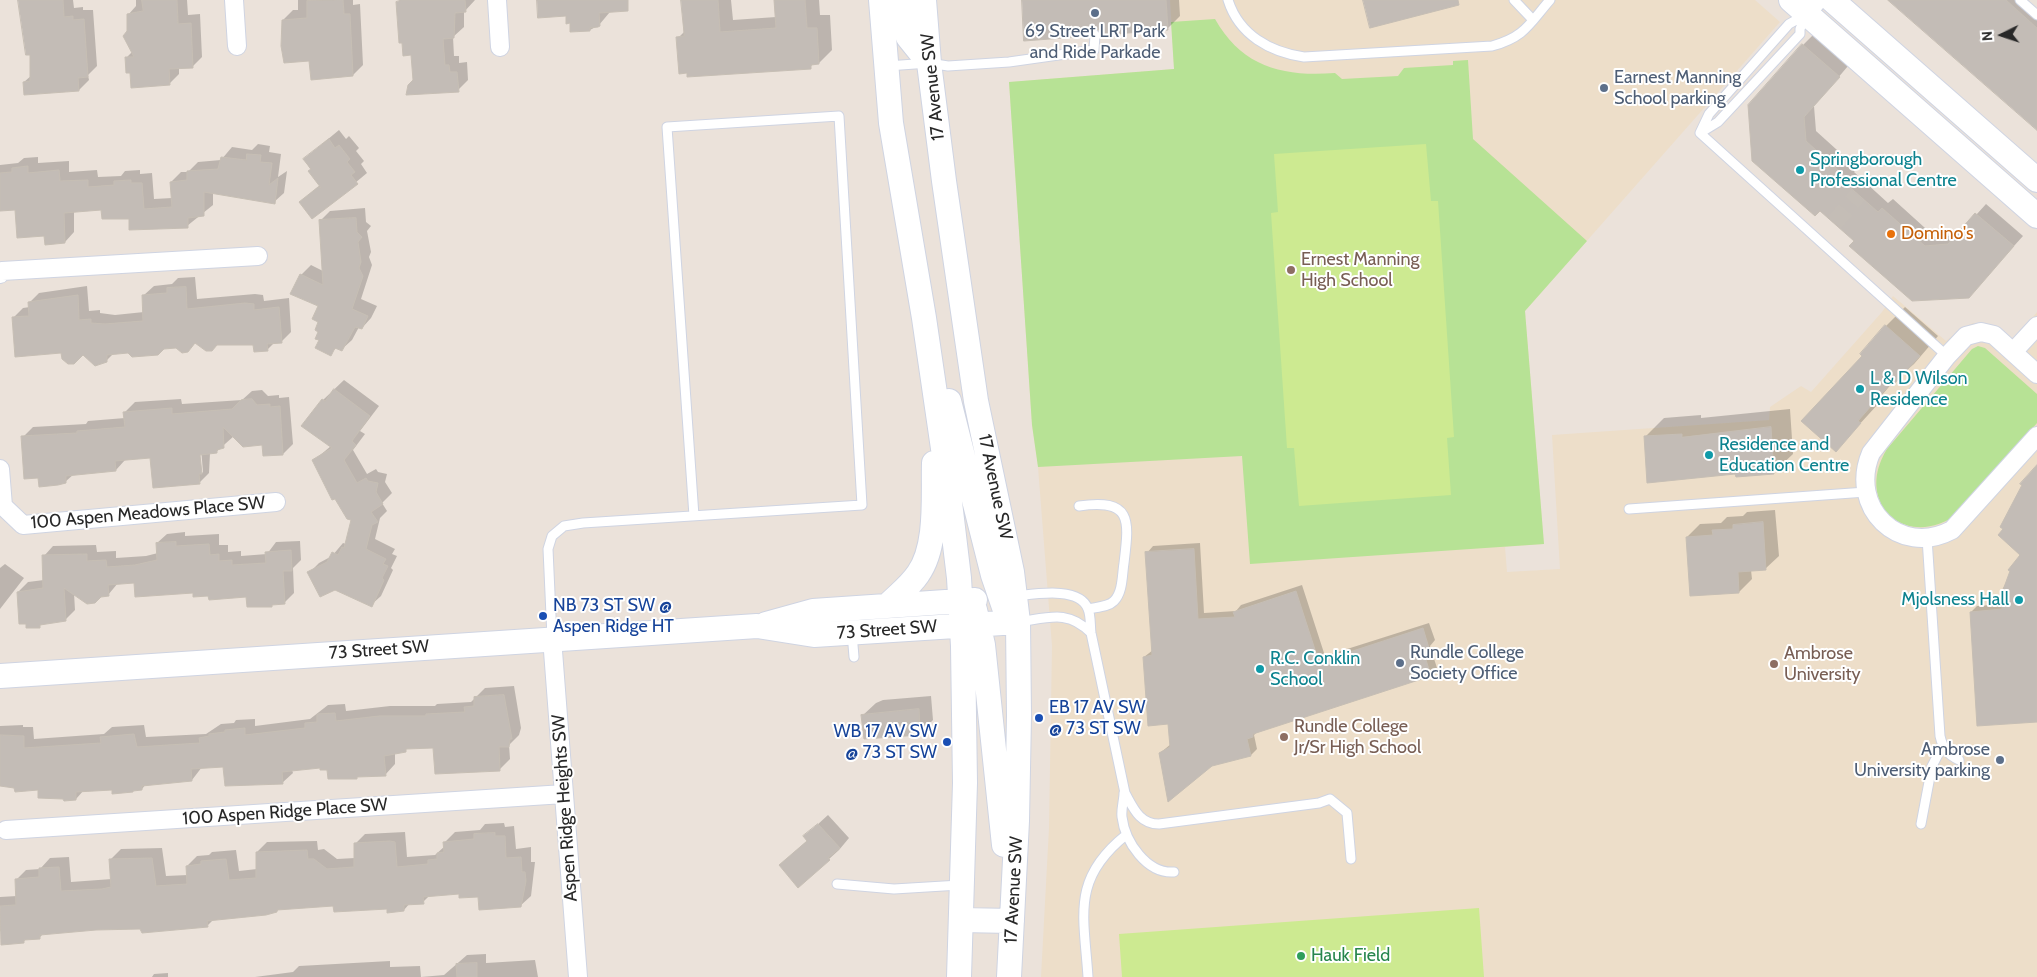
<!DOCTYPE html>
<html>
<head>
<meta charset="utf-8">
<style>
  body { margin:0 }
  #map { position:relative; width:2037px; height:977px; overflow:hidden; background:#ebe2da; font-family:Cabin,sans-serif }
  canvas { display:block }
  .north { position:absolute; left:1977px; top:10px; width:50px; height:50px; -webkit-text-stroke:4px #fff; paint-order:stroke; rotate:266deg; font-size:14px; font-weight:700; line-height:20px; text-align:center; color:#282828 }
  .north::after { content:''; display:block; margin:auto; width:18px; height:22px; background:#282828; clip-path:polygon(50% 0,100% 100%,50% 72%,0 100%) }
</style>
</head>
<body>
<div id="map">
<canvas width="2037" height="977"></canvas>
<div class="north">N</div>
</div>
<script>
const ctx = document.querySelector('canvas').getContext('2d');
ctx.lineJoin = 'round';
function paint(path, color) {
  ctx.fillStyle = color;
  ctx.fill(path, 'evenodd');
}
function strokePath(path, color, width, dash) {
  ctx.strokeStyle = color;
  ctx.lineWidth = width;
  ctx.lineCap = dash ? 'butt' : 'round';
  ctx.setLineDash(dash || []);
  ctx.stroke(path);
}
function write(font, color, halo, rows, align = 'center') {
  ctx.font = font + ' Cabin,sans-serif';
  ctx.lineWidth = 4;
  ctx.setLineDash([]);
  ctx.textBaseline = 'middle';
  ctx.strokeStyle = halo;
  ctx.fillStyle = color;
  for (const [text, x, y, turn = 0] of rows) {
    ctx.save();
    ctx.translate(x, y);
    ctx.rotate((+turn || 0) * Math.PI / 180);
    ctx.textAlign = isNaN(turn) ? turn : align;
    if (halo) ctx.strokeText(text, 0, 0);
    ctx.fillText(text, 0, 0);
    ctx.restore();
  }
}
paint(new Path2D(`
  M1170,0H1755L1780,22L1525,311L1544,544L1505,547L1507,572L1560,569L1552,435L1769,420L1770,407L1801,386L1811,392L1882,312L1893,296L1946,341L1960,329L1973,323L1990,326L2012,342L2037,312V977H1041L1049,828L1052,646L1038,467L1032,425L1009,82L1174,69Z`), '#eddec9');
paint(new Path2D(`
  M1215,19C1242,67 1283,77 1335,73L1342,79L1398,76L1404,68L1453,65V61L1468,60L1473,139L1587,241L1525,311L1544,544L1250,564L1242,456L1038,467L1032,425L1009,82L1174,69L1171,22Z
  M1978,346L1985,348L2037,394V423L1959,513C1907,552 1853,504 1887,449L1972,349Z`), '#b7e295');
paint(new Path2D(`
  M1426,144L1431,201H1438L1454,437L1447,438L1451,495L1299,506L1294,448H1287L1271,213L1278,212L1274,154Z
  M1479,908L1484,977H1122L1119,934Z`), '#cdea91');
paint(new Path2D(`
  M19,0H73L74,8L83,7V10H93L97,66L88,75L89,80L79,90L24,82L32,75L31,53L23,14L20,15Z
  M136,0H187L188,15L200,14L202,57L192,67H179V74L169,84L131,71L126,58L133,51L128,15L136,6Z
  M298,0H353V5L360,4L363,65L353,75L310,60L283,20L293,10H298Z
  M400,0H475L464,12V27L453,37L454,56H459V63L467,62L468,80L458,90L414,80L413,54L398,3Z
  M538,0H620L599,25L590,30L571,22L567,15Z
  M682,0H731L733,20L776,17L775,0H819L820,15H830L832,50L819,63H814L810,67L678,38L685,31Z
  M1023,0H1179L1180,16L1167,29L1095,28L1088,35Z
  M1890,0H2020L2037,15V129Z
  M1813,35L1848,66L1814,106L1816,131L1857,168L1854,172L1888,203L1893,199L1935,237L1958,235L1986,204L2023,236L1978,286L1855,241L1820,210L1754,160L1803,45Z
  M339,130L346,139L349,136L359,148L356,151L364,161L361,164L367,173L313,218L301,202L320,185L304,159Z
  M258,144L270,146L269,152L281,154L278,177L287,171L284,193L274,202L213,192V205L187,226L130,218L102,209L74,211V232L65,242L45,234L16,209L0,210V165L18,163L24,158L38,157V163L69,161V172L97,170L98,177L121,176L125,171L140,170V174L152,173L154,199L172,198L171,182L181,172H188L198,162L221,160L232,147L252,150Z
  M365,208L366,222L371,226L367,231L371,252L369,257L372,265L361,299L377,306L371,318L362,328L359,327L352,340L342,349L337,347L330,354L320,339L319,306L301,275L311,265L323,271L320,221L330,211Z
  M195,277L197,299L255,294L263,295L264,301L289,298L291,332L281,342H275L267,350L254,344L196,342L187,351L176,347L114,353L106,361L83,353L62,352L13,318L23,308L30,307L29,303L39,293L87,286L89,311L100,310V313L115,315L144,312V295L154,286L172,284L178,278Z
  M1905,307L1938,336L1914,364L1893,382L1877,401L1879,403L1836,450L1864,356L1886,326Z
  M344,380L379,406L360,431L365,434L353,450L367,474L376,469L378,472L387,474L385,482L392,493L382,503L387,511L380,518L375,539L395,549L392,554L397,556L391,568L393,570L381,596L371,605L309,573L319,563L332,556L343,543L346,544L353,519L313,461L331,446L323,400Z
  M262,390L268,396L279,395V398L289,397L293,444L283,454L264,443L234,436L216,452L210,453L209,473L200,482L151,457L125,460L116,470L74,474L65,482L39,477L23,437L33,427L86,424L88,421L125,418V412L135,402L181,399L182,404L242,400L252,391ZM201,448L203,472L201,474L199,449Z
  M1790,409L1793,454L1773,473L1737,472L1645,437L1664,418L1701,415V418Z
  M2037,466V721L1971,612L1977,606L2003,604L2002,590L2022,555L2005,528Z
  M1775,510L1779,556L1765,569L1751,570L1752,579L1739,592L1687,537L1700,524L1721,523L1727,517L1743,516L1747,512Z
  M185,532V536L219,534V545H228V552L241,551V556L267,554L276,542L300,541L301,560L293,568L294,593L284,603H274L271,606L247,596L209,594L135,581L118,583L108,595L74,593L75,610L65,620L27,627L18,592L28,582L44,580V556L53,546L96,545L97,552L116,551V558L146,556L158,553L157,543L167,534Z
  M1200,543L1204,613L1236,611L1241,605L1302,585L1325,656L1429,623L1435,640L1430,646L1437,668L1431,675L1257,732L1254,735L1257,749L1251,755L1160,753L1171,744L1170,723L1144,657L1153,650L1147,553L1153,546Z
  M5,564L24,578L0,609V568Z
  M514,686L521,728L519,735L509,745L510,759L499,770L435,747L408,748L395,753V764L385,775L321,767L292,770L293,773L282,783L224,766L202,767L192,780L146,784L142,789L84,790L76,799L39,789L0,785V726L23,725V727H33L34,739L104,734L112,727L144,725L146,737L206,734L221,724L234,723L236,720L255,719V726L310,719L328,705L345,704L346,711L390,706H435L437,704L471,702L485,688Z
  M931,696L933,720L920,733L862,716L876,703L883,700Z
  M828,815L849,838L839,850L829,859L780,865L808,840L805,836Z
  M504,823L505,827L514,826L516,849L531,847V862H535L531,896L520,906L460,893L430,895L423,902L410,903L404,910L335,904L280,908L277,911L214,919L207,926L95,928L43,934L40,937L27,938L23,942L0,931V897L17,896L16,880L26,870L40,869L50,858L69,857L71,882L112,879L111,859L121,849L162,848L166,876L188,875L187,866L197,856L209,855L212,852L236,850L239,871L257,869V852L267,842L317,841L318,850L324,849L337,859L355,858V844L365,834L405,832L407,857L435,855L445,846V842L455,832L480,830L485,824Z
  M486,954V963L535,960L538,977H255L293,972L299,966L390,961V967L420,966L421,977L444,975L467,955Z
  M168,973V977H152L154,974Z`), '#0003');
const building = new Path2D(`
  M18,0H63L64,17L73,16V20L84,19L88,77L78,78L79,91L24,95L23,82L30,81V55H26Z
  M142,0H177L178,24L191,23L193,68L169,69L170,85L131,88L130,73H126L125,57H134L123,36L127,31V14L143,11Z
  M343,0L344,14H350L353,76L311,80L309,61L284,63L281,46L282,20L307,18V1Z
  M402,0H465L466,12L455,13L454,38L443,39L445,65H449L450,72H457L459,92L406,95L408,85L413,80L411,55L403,56L402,43H399L396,2Z
  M537,0H628V11L599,13L600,26L598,27L590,28V31L570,32V23L566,24V16L538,18Z
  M681,0H718L720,32L776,28L774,0H805L807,28H817L819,64L811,65V69L687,77V73L679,74L676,37L684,36Z
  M1022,0H1166L1168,30L1101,35L1099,30L1095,29L1090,31L1089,36L1024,41Z
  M1363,0H1458L1459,5L1370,28Z
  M1888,0H2006L2037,28V130Z
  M1802,44L1840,77L1804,117L1806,141L1848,179L1845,183L1878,212L1882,208L1925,246L1948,244L1975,213L2014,246L1969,298L1912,301L1849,246L1854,241L1820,211L1815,216L1752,161L1748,105Z
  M329,139L335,148L339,145L350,159L347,162L355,172L351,175L358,184L312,219L299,202L318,187L321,188L308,171L311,169L303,159Z
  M247,154L261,155L260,162L272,163L269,185L278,178L275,204L204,192V216L188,218V228L129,230V219H102L101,210L64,213L65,243L45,245L44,236L17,238L15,210L0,211V173L12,172V168L28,166V173L59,170L60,181L88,180V187L114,185V181L131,180V183H142L144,209L172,207L170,182L187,180V171L218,169L221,157L246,160Z
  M356,218L357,232L362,237L358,242L361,262L359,268L363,276L352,309L368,316L362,329L355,327L342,351L335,348L331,356L315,348L319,340L315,339L318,332L315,330L318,322L312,319L318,306L290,294L300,274L323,285L319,220Z
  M186,287L187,309L245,303L254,304V310L279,307L282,343L267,344L268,351L254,352L253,345H217L212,351H206L195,343L188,352L182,353L176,348L164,349L158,355L132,357L128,353L107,355V362L95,366L83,355L74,364H68L62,359L61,353L15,357L12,317L29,316L28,302L78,295L79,320L91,319V323L105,324L143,321L142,295L167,293V288Z
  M1885,325L1920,356L1894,384L1892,382L1858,421L1861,423L1836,452L1801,421L1862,356L1860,354Z
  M334,389L370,416L352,441L356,445L344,460L357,483L366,478L368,481L378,483L376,492L383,504L371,512L378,522L372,525L366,549L386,559L383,564L388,566L382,578L384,580L372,607L335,590L320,597L307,572L327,562L332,552L338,555L342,547L344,548L351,520L347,519L335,499L332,500L312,460L332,448L301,426L322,399L325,401Z
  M252,399L257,405L270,404V407L280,406L283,455L263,456L262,445L243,447L223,427L224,448L217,450V453L200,455L202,474H199L200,484L153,488L150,458L115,461L116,471L66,476V483L58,485L39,487L38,478L24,479L21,436L77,433V431L125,427L123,412L172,408V414L232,409L241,400Z
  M1771,427L1774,474L1736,477L1735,474L1647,483L1644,436L1682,434V437Z
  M2037,465V722L1977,726L1970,612L2002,609L2001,590H2003L2010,571L2008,570L2020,555L1998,535L2003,529L2000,527L2022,485L2020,484Z
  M1763,522L1766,570L1738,572L1739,593L1690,596L1686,537L1713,535L1712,530L1733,529V525Z
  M176,542V546L209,544L210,555L219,554V561L232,560V565L266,563L265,552L291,550L292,571H283L285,604L272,605V607H247L246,597L209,600L208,596L193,597V593L135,597L134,583L108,585L109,596L101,597L95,603L87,604L64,588L66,621L40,625V628H26V624H19L17,592L43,588L42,555L87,554V561L106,560L107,567L135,565L157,560L156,543Z
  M1194,549L1198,619L1235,617L1233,612L1296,591L1319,662L1423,628L1429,648L1423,650L1431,676L1253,734V737L1247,739L1251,756L1212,766L1168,802L1159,753L1170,747L1168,724L1148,726L1143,657L1152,655L1145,552Z
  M504,695L512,739H510L509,747H499L500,771L435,774L433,748L406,749V752L384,756L386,776L357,777V779H328L327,770H320V768L282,772L283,784L225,786L223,767L191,769L192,781L142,786V790L133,791V792L112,794V790L76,792V800L64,801L63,799L38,798V790L15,792L14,788L0,786V735L24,736V748L101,743L100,737L134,734L137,747L200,743L199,738L209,736V734L225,732V730L245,728V735L305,728V723L317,722V714L335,713L336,721L379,716H426V714L465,712L464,707L474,706V697Z
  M919,709L920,735L864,739L861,715Z
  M818,824L840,848L828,858L830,860L798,888L779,865L807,841L803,836Z
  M495,833V836H505L506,858L521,857L522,872H525L526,881L521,907L479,910L478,897L459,898V894L423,897L424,904L404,905V911L387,913V909L334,912L333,906L277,910V912L266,915L207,921L208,927L142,933L140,929L96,930L40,935V939L24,940V943L1,945L0,906L16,905L15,879L39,877V868L59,867L61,891L102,889L111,887L109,859L152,858L156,886L187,884L186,866L201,864V861L226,859L229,880L256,878V852L307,850L308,859H314L327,869L354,867V843L390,841L395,842L397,867L428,864V860L437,859V853L444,852L443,842L474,839V834Z
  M477,963V977H457L456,964Z`);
paint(building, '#c3bcb6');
strokePath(building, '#c6beb4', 1);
strokePath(new Path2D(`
  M1834,223L1858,195`), '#c4bdb6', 18, [18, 9]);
const lane = new Path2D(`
  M1228,0C1239,35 1270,52 1304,57L1492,46C1525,37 1529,24 1550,0
  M1514,0L1533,20
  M2020,0L2037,15
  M887,66L929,63L948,66L1009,62L1094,50L1095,35
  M1700,133L1947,356
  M1700,133L1718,122L1800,34V29L1806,15
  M1700,133L1709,114L1789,24L1805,15
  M1079,506C1133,498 1129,521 1124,563C1122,575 1123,592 1114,601C1108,607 1097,607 1088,609
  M1629,509L1866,492
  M1927,538L1940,736C1943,749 1947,754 1959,760
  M1016,596C1035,594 1080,586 1088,609C1091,616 1090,626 1091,633L1125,793C1133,807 1139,824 1159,824L1319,803L1330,799L1347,813L1351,859
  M1018,622C1048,618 1068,609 1091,633
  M852,633L854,657
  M552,638L548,549L552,536L564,526L583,523L862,505L839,116L667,127L694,516
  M1124,793C1124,800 1121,809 1122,817C1125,842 1147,874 1174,872
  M1921,824L1932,766L1942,747
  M837,884L894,889L960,885
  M1088,977C1084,915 1071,879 1126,835`);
const street = new Path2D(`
  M234,0L237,46
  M497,0L500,47
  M1807,13L1818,0
  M0,274L2,271L258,256
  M2013,352L2037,326
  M2037,374L1994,335L1981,332L1966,336L1947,356L1871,453C1848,507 1899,558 1952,530L2037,436
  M0,469L3,506L23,525L276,502
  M552,638L578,977
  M6,830L564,794`);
const secondary = new Path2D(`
  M881,0L891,123L924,318L946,469L959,578L963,646L965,783L959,977
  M900,0L908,37L929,63
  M924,0L929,63L944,181L976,401L1012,572L1018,622L1019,716L1017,821L1009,977
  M1791,0L2037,216
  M1832,0L2037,180
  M949,401L993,575L1005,610L1010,615
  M888,605C898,595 910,586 918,574C938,546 933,496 934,463
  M975,610L983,645L1004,845
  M766,624L813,611L975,600
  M0,676L757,626L814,635L1018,622
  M961,920L1012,921`);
strokePath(lane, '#cfd4e2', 11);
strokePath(street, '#cfd4e2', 20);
strokePath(secondary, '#cfd4e2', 26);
strokePath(lane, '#fff', 9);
strokePath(street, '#fff', 18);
strokePath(secondary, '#fff', 24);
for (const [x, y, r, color] of [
  [1095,13,5,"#5c6f8a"],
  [1604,88,5,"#5c6f8a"],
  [1800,170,5,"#0f9aa8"],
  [1891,234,5,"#e8710a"],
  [1291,270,5,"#8d6e63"],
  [1860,389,5,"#0f9aa8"],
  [1709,455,5,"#0f9aa8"],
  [2019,600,5,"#0f9aa8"],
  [543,616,5,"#1a4fb4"],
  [1400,663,5,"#5c6f8a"],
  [1774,664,5,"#8d6e63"],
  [1260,669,5,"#0f9aa8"],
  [1039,718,5,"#1a4fb4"],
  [1284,737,5,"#8d6e63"],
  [947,742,5,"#1a4fb4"],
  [2000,760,5,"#5c6f8a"],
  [1301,956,5,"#2e9e5b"]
]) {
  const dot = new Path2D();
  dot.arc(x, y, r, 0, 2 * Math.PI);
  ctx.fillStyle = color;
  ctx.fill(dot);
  strokePath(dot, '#fff', 2);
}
write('18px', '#4e5e75', '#fff', [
  ["69 Street LRT Park",1095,32,"center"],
  ["and Ride Parkade",1095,53,"center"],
  ["Earnest Manning",1614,78],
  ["School parking",1614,99],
  ["Rundle College",1410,653],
  ["Society Office",1410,674],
  ["Ambrose",1990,750,"right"],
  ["University parking",1990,771,"right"]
], 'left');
write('18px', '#282828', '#fff', [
  ["17 Avenue SW",933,87,-96],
  ["17 Avenue SW",995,487,78],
  ["100 Aspen Meadows Place SW",148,513,-5],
  ["73 Street SW",887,630,-4],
  ["73 Street SW",379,650,-4],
  ["Aspen Ridge Heights SW",565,808,-94],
  ["100 Aspen Ridge Place SW",285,812,-4],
  ["17 Avenue SW",1014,890,-87]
]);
write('18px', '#0d838f', '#fff', [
  ["Springborough",1810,160],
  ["Professional Centre",1810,181],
  ["L & D Wilson",1870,379],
  ["Residence",1870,400],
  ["Residence and",1719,445],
  ["Education Centre",1719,466],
  ["Mjolsness Hall",2009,600,"right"],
  ["R.C. Conklin",1270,659],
  ["School",1270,680]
], 'left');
write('18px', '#c56008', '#fff', [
  ["Domino's",1901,234]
], 'left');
write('18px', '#785e54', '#fff', [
  ["Ernest Manning",1301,260],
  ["High School",1301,281],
  ["Ambrose",1784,654],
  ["University",1784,675],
  ["Rundle College",1294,727],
  ["Jr/Sr High School",1294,748]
], 'left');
write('18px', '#164399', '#fff', [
  ["NB 73 ST SW @",553,606],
  ["Aspen Ridge HT",553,627],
  ["EB 17 AV SW",1049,708],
  ["@ 73 ST SW",1049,729],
  ["WB 17 AV SW",937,732,"right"],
  ["@ 73 ST SW",937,753,"right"]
], 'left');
write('18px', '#27864d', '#fff', [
  ["Hauk Field",1311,956]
], 'left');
</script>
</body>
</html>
